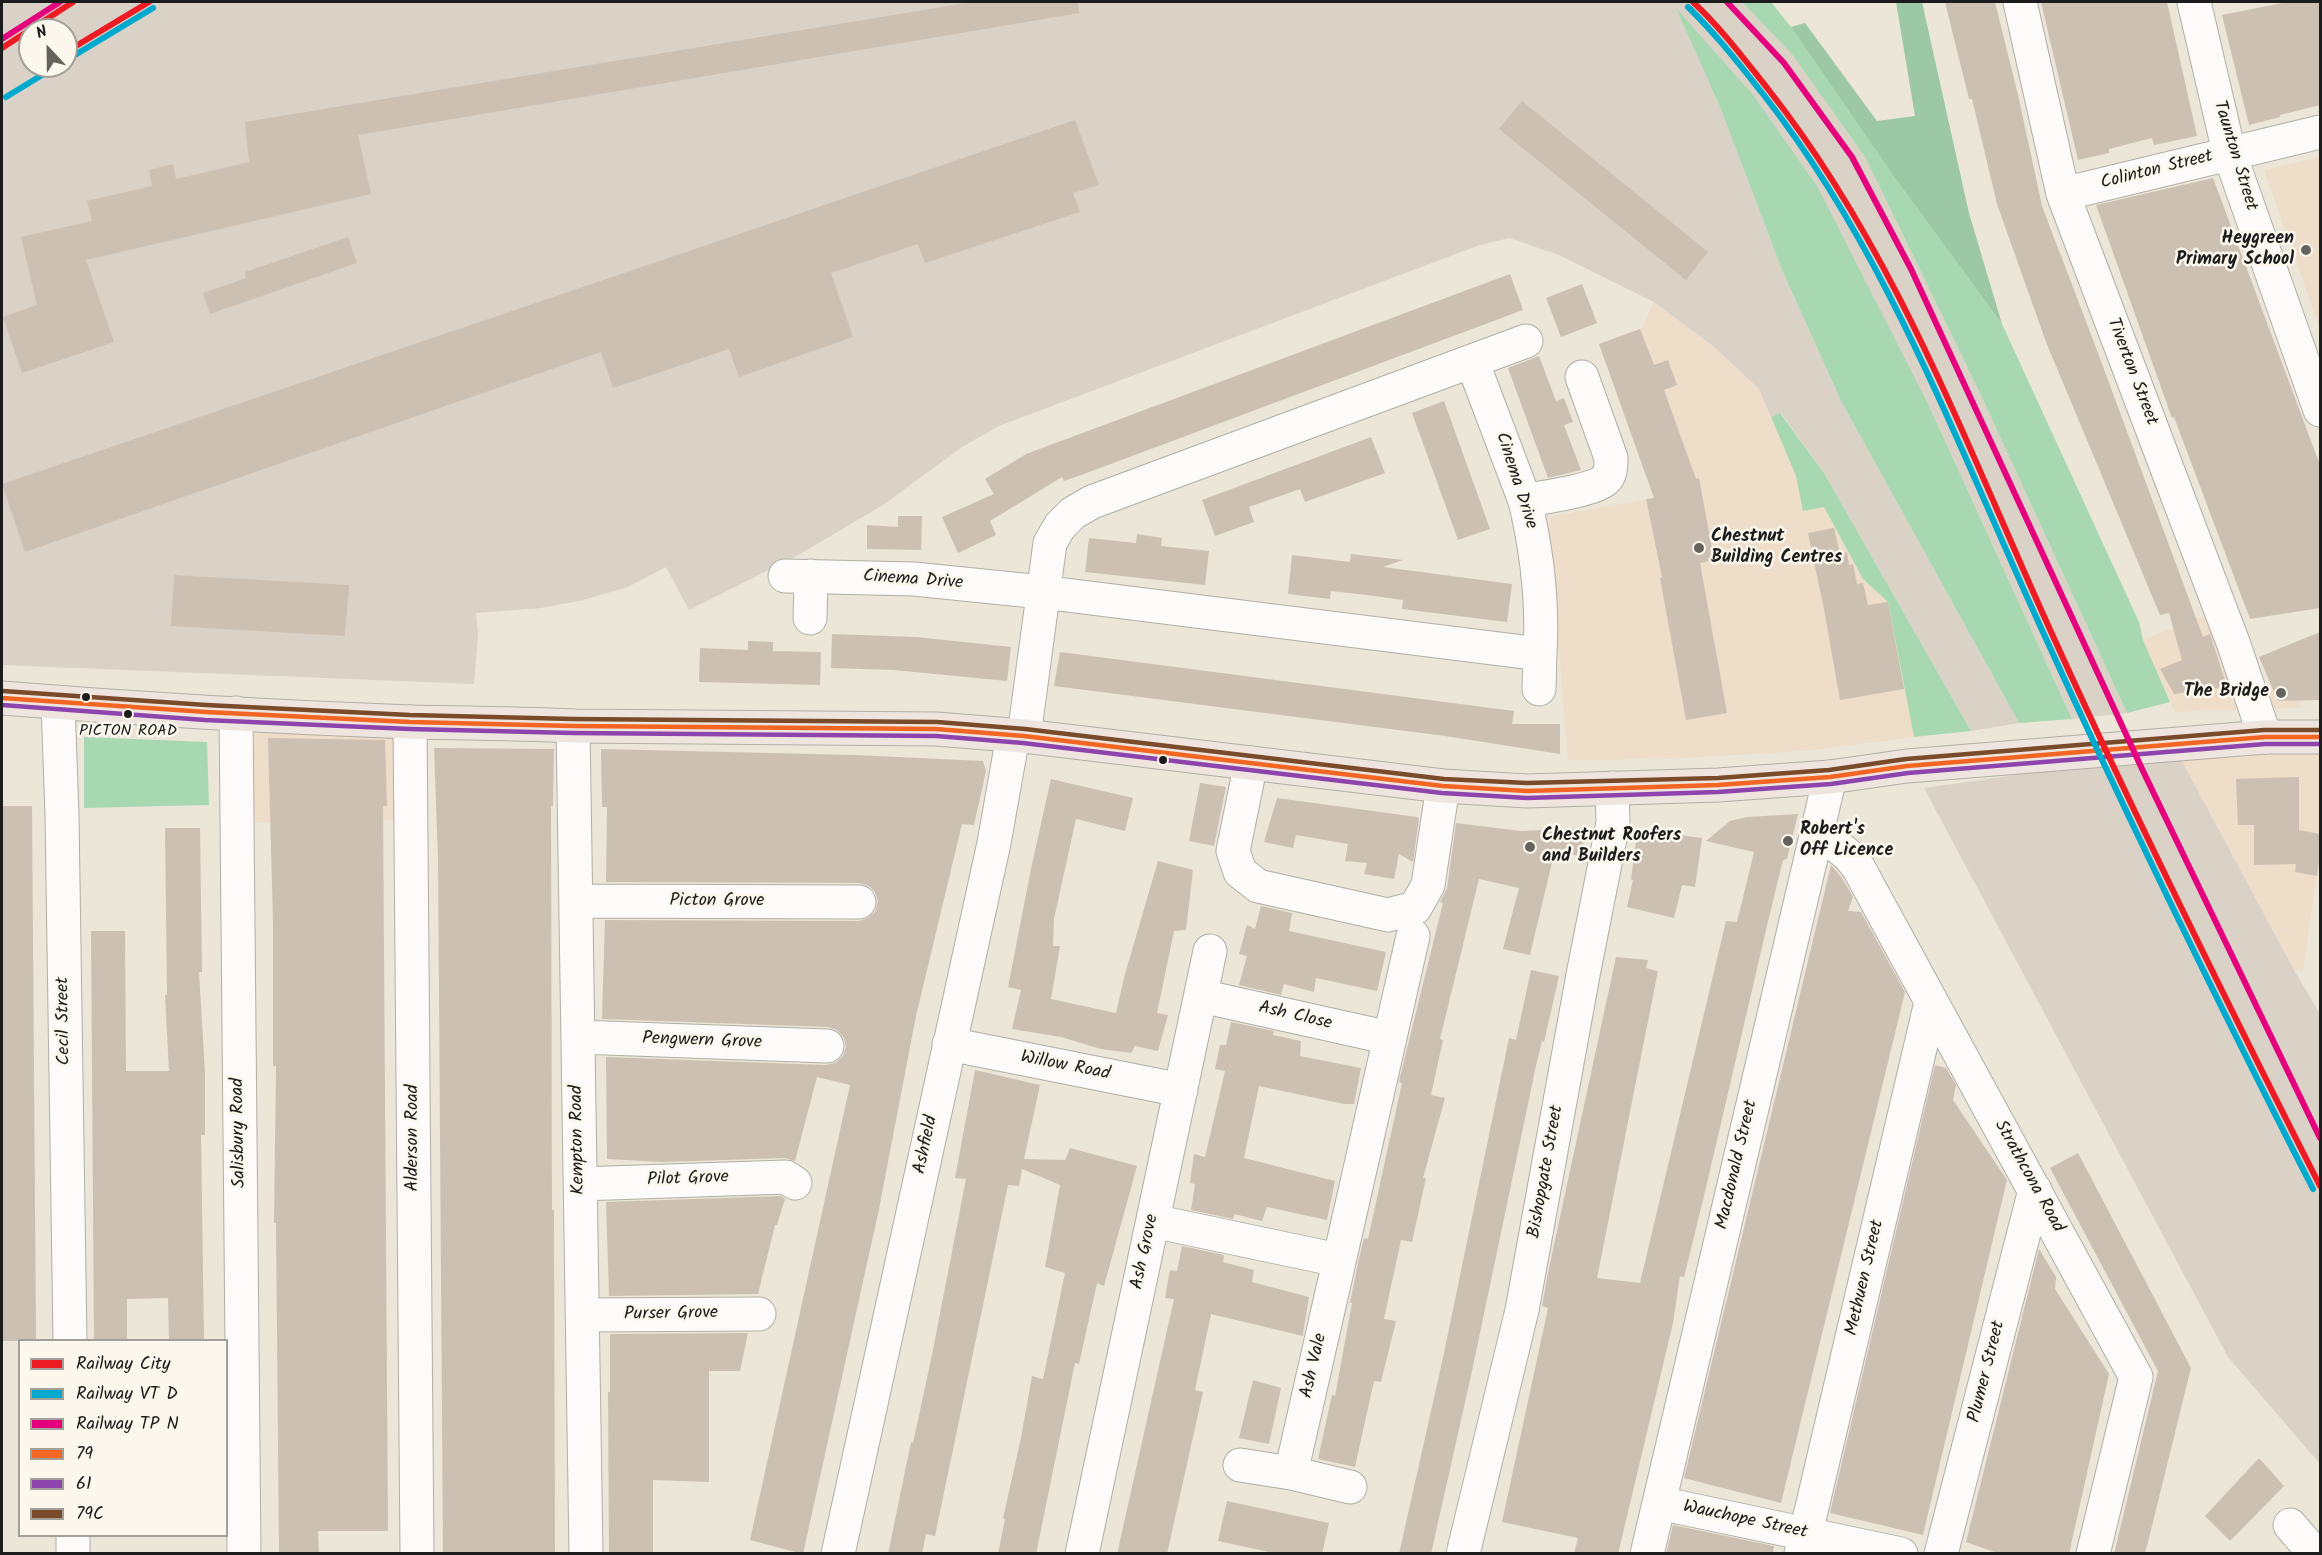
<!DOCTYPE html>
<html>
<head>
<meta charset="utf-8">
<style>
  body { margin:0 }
  #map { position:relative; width:2322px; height:1555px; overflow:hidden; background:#ebe6d8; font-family:Kalam,sans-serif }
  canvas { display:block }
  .frame { position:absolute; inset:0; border:3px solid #1c1c1c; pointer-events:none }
  .legend { position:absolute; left:18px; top:1339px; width:210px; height:198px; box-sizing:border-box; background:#fbf7ec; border:2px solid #a29f99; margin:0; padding:8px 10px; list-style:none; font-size:18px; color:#1c1c1c }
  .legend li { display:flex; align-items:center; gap:12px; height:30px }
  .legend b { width:30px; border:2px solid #a29f99 }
  .north { position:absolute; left:18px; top:18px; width:60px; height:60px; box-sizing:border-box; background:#fbf7ec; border:2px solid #a29f99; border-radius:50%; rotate:338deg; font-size:16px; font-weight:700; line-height:24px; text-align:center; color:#1c1c1c }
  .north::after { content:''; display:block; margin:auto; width:21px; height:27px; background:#64635e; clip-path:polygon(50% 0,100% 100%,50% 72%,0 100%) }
</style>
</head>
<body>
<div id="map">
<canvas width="2322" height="1555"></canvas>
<div class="frame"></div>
<ul class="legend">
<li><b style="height:8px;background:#ed1c24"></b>Railway City</li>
<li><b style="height:8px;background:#00a9ce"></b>Railway VT D</li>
<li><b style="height:8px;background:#e5007d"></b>Railway TP N</li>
<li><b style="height:8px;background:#f26522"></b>79</li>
<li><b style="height:8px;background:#8e44ad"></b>61</li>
<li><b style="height:8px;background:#7a4b2a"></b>79C</li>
</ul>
<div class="north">N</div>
</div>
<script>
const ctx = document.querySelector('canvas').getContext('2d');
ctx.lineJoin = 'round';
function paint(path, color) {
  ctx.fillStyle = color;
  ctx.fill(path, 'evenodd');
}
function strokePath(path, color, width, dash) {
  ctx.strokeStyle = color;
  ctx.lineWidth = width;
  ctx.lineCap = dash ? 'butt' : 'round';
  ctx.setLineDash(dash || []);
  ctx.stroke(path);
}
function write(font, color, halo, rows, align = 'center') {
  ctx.font = font + ' Kalam,sans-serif';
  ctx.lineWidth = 5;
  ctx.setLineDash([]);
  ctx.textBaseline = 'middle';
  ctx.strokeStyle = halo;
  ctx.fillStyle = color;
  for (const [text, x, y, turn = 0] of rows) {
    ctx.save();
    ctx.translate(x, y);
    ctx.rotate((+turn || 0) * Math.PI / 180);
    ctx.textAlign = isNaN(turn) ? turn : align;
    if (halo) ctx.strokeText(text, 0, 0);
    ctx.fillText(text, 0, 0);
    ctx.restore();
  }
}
paint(new Path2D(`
  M2320,157V329L2264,170Z
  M1654,302L1713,346L1759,389L1796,476L1803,511L1824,507L1863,579L1888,602L1914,737L1803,751L1666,759L1568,760L1548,517L1654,498L1599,344L1642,328Z
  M2207,615L2264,685L2291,677L2301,708L2175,712L2143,640Z
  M254,731L393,737L396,740L400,820L251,823Z
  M2320,751V854L2303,969L2294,970L2177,752Z`), '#edddc9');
paint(new Path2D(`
  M2,2H1742L1792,53L1865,157L1979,391L2127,713L2072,719L1930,408L1678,11L1720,107L1782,270L1841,401L2019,723L1971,731L1824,473L1781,413L1771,417L1759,389L1713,346L1654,302L1559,255L1509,238L1477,246L999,426L962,447L883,505L800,554L689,610L666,567L628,587L579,601L541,608L476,613L478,634L474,684L2,665ZM30,30H66V66H30Z
  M2177,752L2294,970L2320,1014V1464L2228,1357L1924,788Z`), '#dad2c7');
paint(new Path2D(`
  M1742,2H1771L1791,27L1892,174L2002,324L2139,622L2143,640L2170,702L2127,713L1979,391L1865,157L1792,54Z
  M1676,8L1753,95L1817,186L1930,408L2072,719L2019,723L1841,401L1782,270L1720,107Z
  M1780,413L1824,473L1971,731L1914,737L1888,602L1863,579L1824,507L1803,511L1796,476L1771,417Z
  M84,737L207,742L209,805L84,808Z`), '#a8d8b2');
paint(new Path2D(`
  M1896,2H1922L1969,213L2002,324L1892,174L1791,27L1805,23L1877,121L1915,116Z`), '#9dc8a6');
paint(new Path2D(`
  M972,2H1078L1079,13L358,135L371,194L86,260L114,342L22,373L3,317L37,305L21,237L92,221L87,201L152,186L149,170L173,164L176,179L249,162L245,122Z
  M1945,2H1995L2019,99L2042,206L2095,345L2203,637L2210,634L2227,687L2174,694L2160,669L2182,660L2169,613L2160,615L2046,342L1997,204L1972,99H1969Z
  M2041,2H2167L2197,136L2154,145L2152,138L2109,149V153L2078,160Z
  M2287,2H2320V105L2280,115V117L2249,125L2222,15Z
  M1522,101L1708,252L1686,280L1499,129Z
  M1075,120L1099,185L1073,193L1080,212L925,263L918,244L831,273L853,337L739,377L729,349L613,388L601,352L25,552L2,484Z
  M2213,178L2320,465V608L2250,619L2174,417L2172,418L2096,205Z
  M348,237L357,263L210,314L203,293L246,278L245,272Z
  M1510,274L1523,310L1084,474L1064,481L1062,477L990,521L996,535L958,553L942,517L994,494L985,479L1026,454Z
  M1582,284L1597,323L1561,337L1546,298Z
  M1640,329L1654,365L1668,360L1677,385L1664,390L1696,479L1699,478L1714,560L1700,563L1727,713L1686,720L1660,578L1662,577L1646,499L1654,498L1599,344Z
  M1539,356L1556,401L1564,398L1573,422L1564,425L1581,470L1548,478L1508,368Z
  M1444,401L1490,529L1458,540L1412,413Z
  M1371,437L1385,473L1305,502L1300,489L1249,507L1254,522L1215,536L1202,500Z
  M898,516H922L921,550L867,549V525L898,527Z
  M1834,528L1840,554L1847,552L1849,565L1853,564L1857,584L1863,583L1868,605L1888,602L1904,689L1840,700L1824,609L1808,533Z
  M1137,534L1162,538L1161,546L1209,551L1205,585L1085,572L1089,538L1136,543Z
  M1351,554L1403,560L1383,567L1512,584L1507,622L1402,609L1403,600L1367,595L1331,591L1330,599L1288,594L1292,555L1350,562Z
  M174,575L349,585L345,636L171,626Z
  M2320,632V700L2278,701L2259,657Z
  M832,634L916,637L1011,647L1007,681L894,670L831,668Z
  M748,641L773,642V651L821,652L820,685L699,682L700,648L748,650Z
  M1060,652L1514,711L1512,724H1560V754L1445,736L1054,686Z
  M268,738L385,740L387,806H383L388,1531H318L319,1552L279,1553L276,1223H274L276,1066H273V922Z
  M434,748L554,749L553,806H551L552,1210H554V1229L555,1552L443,1553L438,858Z
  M601,749L855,755L983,761L986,771L974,825L962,824L916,1016L879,1209L803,1554L750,1540L850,1085L817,1077L795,1161L785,1158L662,1162L607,1159L606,1057L826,1065L835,1063L843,1056L846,1047L844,1038L837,1030L828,1027L602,1019L605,920L859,921L868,918L875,912L878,901L875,892L869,886L859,883L606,882L607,807H602Z
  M2299,777V830L2320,834V854L2317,876L2295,872L2296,864L2254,865V825H2238L2236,779Z
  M1051,779L1133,798L1125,831L1076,819L1054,919L1053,946H1060L1051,999L1116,1013L1125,974L1158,861L1193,870L1186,930L1174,931L1157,1013L1168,1015L1158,1051L1135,1046L1131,1053L1101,1049L1061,1037L1012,1029L1021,990L1008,987L1032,864Z
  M1200,783L1226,787L1214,846L1189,841Z
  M1277,798L1417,817L1419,819L1413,862L1399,854L1394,879L1364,874L1367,863L1345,861L1348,844L1296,835L1293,848L1264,842Z
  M2,806H32L36,1341H2Z
  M1798,814L1787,859L1783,860L1770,913L1704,1196L1684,1277L1680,1276L1673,1323L1618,1554H1574L1578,1538L1502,1522L1548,1308L1542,1306L1549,1268L1616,957L1648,960L1646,968L1658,971L1597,1278L1640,1283L1726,921L1737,922L1754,852L1706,841L1730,821L1747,817Z
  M1456,823L1521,831L1585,828L1582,857L1555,850L1530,955L1503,949L1519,888L1479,879L1440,1039L1443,1040L1431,1095L1445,1098L1423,1178H1426L1412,1242L1401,1240L1384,1319L1396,1321L1381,1382L1374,1381L1355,1467L1318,1459L1332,1395L1335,1396L1352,1303H1350L1359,1258L1364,1238L1368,1239L1402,1083L1399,1082L1400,1077L1443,903L1440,902L1447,888Z
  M165,828H200L202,972H199L205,1073V1135H201L204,1341H169L168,1298L127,1299V1341H94L91,931H125L126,1071H169L165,995H167Z
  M1656,832L1702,838L1695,887L1682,885L1674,918L1627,907L1633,880L1631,879L1637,835L1655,837Z
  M1831,865L1842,878L1853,897L1848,911L1861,912L1905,992L1781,1503L1684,1478Z
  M1261,906L1292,913L1289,931L1386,952L1377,991L1316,978L1314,992L1284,984L1281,995L1239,985L1247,956L1239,954L1247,925L1255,929Z
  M1531,970L1559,976L1544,1042L1542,1041L1537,1061L1472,1371L1431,1554H1399L1444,1353L1509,1038L1516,1040Z
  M1231,1022L1274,1031L1273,1035L1301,1041L1300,1056L1361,1068L1354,1104H1344L1259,1086L1244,1158L1335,1181L1327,1220L1267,1207L1262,1221L1234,1214L1233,1219L1191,1210L1195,1184L1190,1183L1194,1154L1205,1157L1225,1071L1215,1069L1220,1045H1226Z
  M1935,1065L1946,1068L1956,1085L1953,1100L2007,1180L1923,1535L1830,1513Z
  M975,1070L1040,1085L1024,1159L1065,1160L1070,1148L1137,1166L1104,1286L1097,1283L1079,1364L1075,1363L1036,1554H998L1005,1519L1003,1518L1021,1438L1032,1376L1043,1379L1065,1273L1045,1267L1060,1185L1022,1169L1019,1186L1008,1185L935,1536L926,1534L922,1554H888L911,1442L913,1443L932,1355L966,1179L955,1178Z
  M2078,1153L2191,1368L2145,1554H2114L2158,1371L2050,1168Z
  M781,1196L785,1199L777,1225H775L758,1294L609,1296L606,1202Z
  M1182,1246L1224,1255L1223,1262L1254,1270L1252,1282L1309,1297L1303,1334V1336L1211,1314L1195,1390L1203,1392L1167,1554H1117L1174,1299L1165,1298L1170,1270L1177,1271Z
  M2039,1249L2056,1277L2055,1289L2109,1374L2069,1554H2000L1966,1542Z
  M748,1333L740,1371H709V1482L653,1480V1554H609L608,1392H610V1334Z
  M1253,1380L1281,1388L1269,1444L1239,1438Z
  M2259,1458L2284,1486L2230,1541L2205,1516Z
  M1227,1501L1329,1523L1322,1554H1278L1218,1541Z
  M1673,1525L1774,1546L1773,1554H1666Z`), '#ccc0b3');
const minor = new Path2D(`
  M2020,2L2063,194L2234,645L2265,737
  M2194,2L2229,152L2320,410
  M2063,194L2320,132
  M1472,361L1526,341
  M1525,501C1543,497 1592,491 1605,480C1611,475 1611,466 1611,458L1582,377
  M785,576L914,579L1042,592L1540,654C1543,602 1537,551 1525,501L1472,361L1092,502L1073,513L1060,526L1050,543L1024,736
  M810,618L811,576
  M1539,689L1540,654
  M58,703L62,815L70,1340
  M236,713L244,1554
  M410,722L417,1554
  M573,726L586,1554
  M1251,763L1233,851L1240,872L1258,886L1388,915L1415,908L1428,885L1443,786
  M1817,830L1848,855L1858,867L2136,1377L2093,1554
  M576,901L859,902
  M1201,996L1390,1038
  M578,1037L827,1046
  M949,1044L1181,1090
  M580,1184L786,1177L795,1183
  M1153,1221L1338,1260
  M582,1315L759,1314
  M1240,1465L1291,1473L1350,1487
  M1291,1473L1413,936
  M1659,1503L1901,1554
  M2290,1525L2315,1554
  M73,1536V1554
  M838,1554L994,843L1013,736
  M1082,1554L1210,951
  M1463,1554L1522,1310L1583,975L1613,823L1612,788
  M1647,1554L1830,777
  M1801,1554L1931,1002
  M1941,1554L2035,1190`);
const major = new Path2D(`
  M2,698C137,709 274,717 410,722C464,723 518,723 573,726L936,729L1024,736L1443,786L1527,791L1718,785L1830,777L1907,766L2265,737H2320`);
strokePath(minor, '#b1aea5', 35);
strokePath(major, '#b1aea5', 35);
strokePath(minor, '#fcfbf9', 33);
strokePath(major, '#eee6de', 33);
strokePath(new Path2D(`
  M2,698L206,712L410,722L573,726L936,729L1024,736L1443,786L1527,791L1718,785L1830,777L1907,766L2265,737H2320`), '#f26522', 4.5);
strokePath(new Path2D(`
  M2,705L205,720L410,729L573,733L936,736L1023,743L1442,793L1527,798L1718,792L1831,784L1908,773L2265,744H2320`), '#8e44ad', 4.5);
strokePath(new Path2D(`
  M3,691L206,705L410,715L573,719L937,722L1025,729L1444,779L1527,783L1718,778L1829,770L1906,759L2264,730H2320`), '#7a4b2a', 4.5);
strokePath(new Path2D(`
  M1693,2C1721,28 1744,59 1768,89C1892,246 1962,434 2043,614C2130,807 2224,997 2320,1186
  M2,48L73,2
  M66,52L149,2`), '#ed1c24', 6);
strokePath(new Path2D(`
  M1688,7C1716,34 1739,64 1763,94C1886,251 1955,439 2037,619C2124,811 2217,1001 2313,1189
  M70,58L153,8
  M6,97L47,72`), '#00a9ce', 6);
strokePath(new Path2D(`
  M1727,2L1784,63L1852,157L1911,269L2143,771L2320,1138
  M2,39L60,2`), '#e5007d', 6);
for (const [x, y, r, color] of [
  [2306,250,6,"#64635e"],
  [1699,548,6,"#64635e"],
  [2281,693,6,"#64635e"],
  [86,697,5,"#1c1c1c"],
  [128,714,5,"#1c1c1c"],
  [1163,760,5,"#1c1c1c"],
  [1788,841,6,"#64635e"],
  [1530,847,6,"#64635e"]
]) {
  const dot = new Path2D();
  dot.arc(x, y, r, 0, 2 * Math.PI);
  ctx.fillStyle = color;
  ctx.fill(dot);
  strokePath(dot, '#fbf7ec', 2);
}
write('16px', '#1c1c1c', '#fbf7ec', [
  ["PICTON ROAD",128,732]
]);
write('18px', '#1c1c1c', '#fbf7ec', [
  ["Taunton Street",2234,156,73],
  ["Colinton Street",2157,171,-14],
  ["Tiverton Street",2131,372,69],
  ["Cinema Drive",1515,481,72],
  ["Cinema Drive",913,581,4],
  ["Picton Grove",717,902],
  ["Ash Close",1295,1017,13],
  ["Cecil Street",65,1021,-91],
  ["Pengwern Grove",702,1042,2],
  ["Willow Road",1065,1067,11],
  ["Salisbury Road",240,1133,-91],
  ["Alderson Road",414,1138,-90],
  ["Kempton Road",579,1140,-91],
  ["Ashfield",927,1145,-78],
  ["Macdonald Street",1738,1165,-77],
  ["Bishopgate Street",1547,1172,-80],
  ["Strathcona Road",2028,1177,61],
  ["Pilot Grove",688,1180,-2],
  ["Ash Grove",1146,1252,-78],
  ["Methuen Street",1866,1278,-77],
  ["Purser Grove",671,1315,-1],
  ["Ash Vale",1315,1366,-77],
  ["Plumer Street",1988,1372,-76],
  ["Wauchope Street",1745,1521,12]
]);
write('bold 18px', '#1c1c1c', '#fbf7ec', [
  ["Heygreen",2294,240,"right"],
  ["Primary School",2294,261,"right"],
  ["Chestnut",1711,538],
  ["Building Centres",1711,559],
  ["The Bridge",2269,693,"right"],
  ["Robert's",1800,831],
  ["Off Licence",1800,852],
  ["Chestnut Roofers",1542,837],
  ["and Builders",1542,858]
], 'left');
</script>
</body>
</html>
